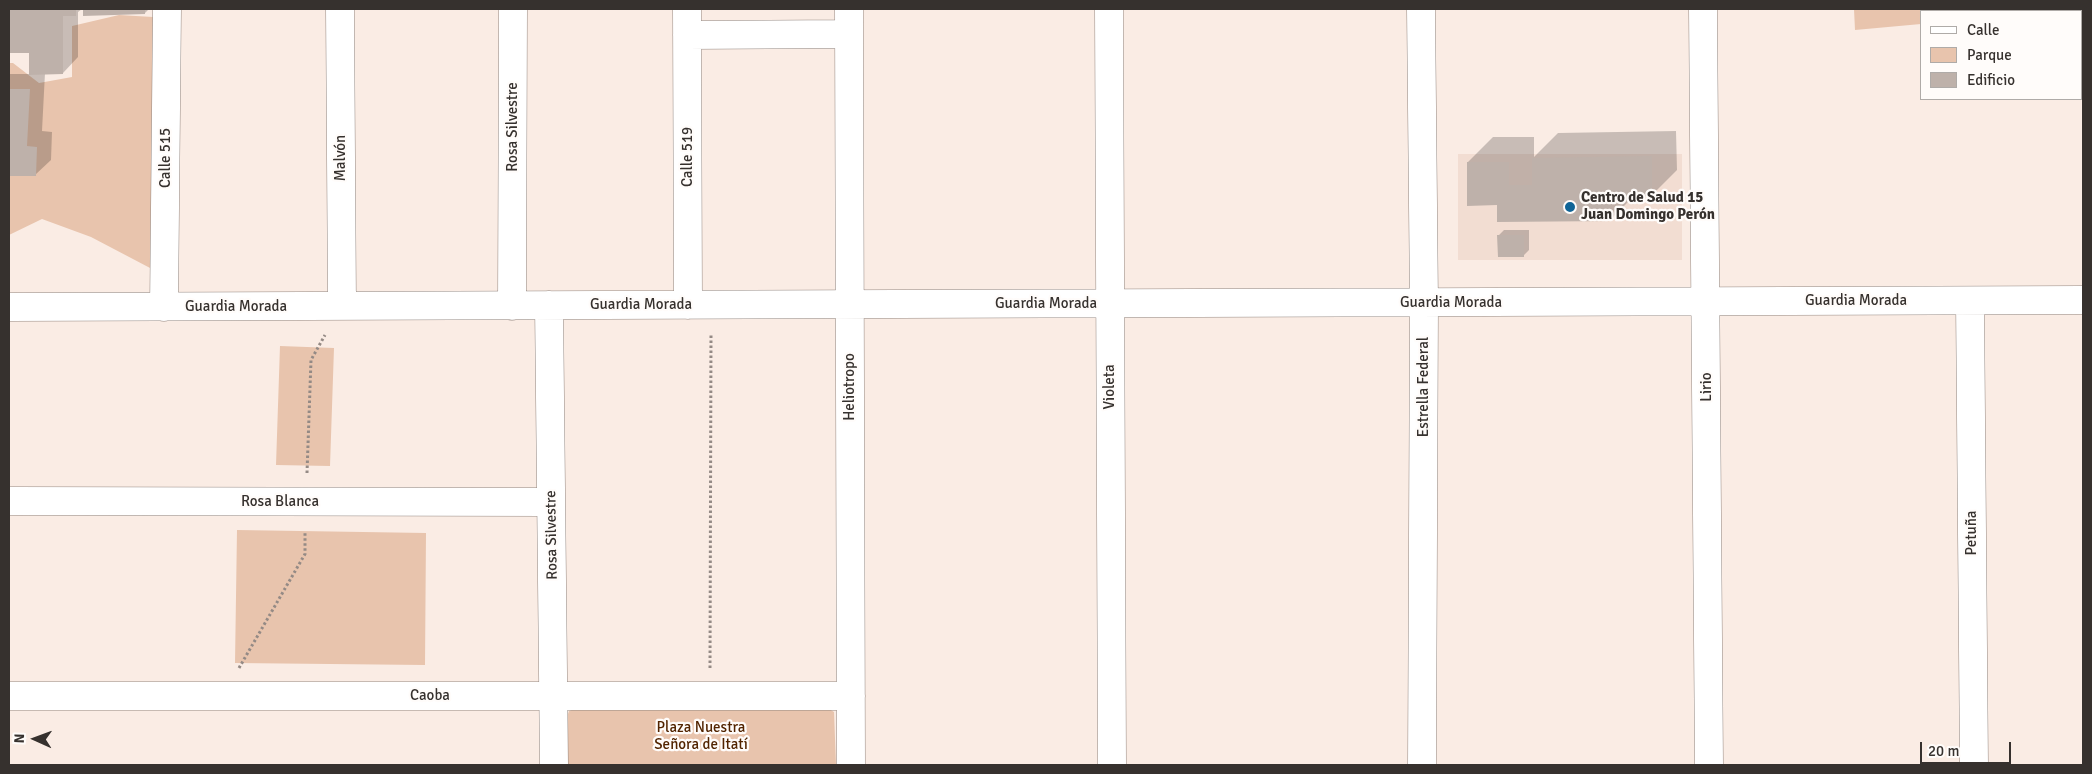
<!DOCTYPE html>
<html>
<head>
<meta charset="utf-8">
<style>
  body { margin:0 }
  #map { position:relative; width:2092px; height:774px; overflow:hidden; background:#faece4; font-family:Signika,sans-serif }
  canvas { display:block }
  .frame { position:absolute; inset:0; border:10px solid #36312e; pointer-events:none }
  .legend { position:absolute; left:1920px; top:10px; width:162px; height:90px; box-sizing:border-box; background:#fffcfa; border:1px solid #afaba8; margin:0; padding:6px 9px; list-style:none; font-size:15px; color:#36312e }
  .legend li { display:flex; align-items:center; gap:10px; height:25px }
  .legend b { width:25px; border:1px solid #afaba8 }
  .north { position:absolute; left:10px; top:714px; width:50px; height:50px; -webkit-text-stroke:4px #fffcfa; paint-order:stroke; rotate:272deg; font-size:14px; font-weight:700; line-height:20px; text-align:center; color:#36312e }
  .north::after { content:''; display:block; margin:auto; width:18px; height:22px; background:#36312e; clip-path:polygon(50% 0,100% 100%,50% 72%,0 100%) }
  .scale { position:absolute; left:1920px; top:742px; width:91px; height:22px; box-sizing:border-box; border:2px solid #36312e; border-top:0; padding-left:6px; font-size:15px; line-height:18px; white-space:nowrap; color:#36312e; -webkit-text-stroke:4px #fffcfa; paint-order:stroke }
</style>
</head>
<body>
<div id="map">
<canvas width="2092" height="774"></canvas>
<div class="frame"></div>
<ul class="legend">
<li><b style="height:6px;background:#fff"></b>Calle</li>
<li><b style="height:14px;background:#e8c4ad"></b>Parque</li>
<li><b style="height:14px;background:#beb1aa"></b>Edificio</li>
</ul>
<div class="north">N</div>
<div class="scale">20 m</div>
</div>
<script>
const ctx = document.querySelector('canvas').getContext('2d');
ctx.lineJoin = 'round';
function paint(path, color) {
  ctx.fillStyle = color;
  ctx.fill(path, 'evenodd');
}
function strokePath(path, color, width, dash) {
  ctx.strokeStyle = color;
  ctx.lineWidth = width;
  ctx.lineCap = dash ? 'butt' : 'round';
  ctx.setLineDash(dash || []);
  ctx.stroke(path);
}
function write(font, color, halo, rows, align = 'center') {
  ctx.font = font + ' Signika,sans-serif';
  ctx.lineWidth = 4.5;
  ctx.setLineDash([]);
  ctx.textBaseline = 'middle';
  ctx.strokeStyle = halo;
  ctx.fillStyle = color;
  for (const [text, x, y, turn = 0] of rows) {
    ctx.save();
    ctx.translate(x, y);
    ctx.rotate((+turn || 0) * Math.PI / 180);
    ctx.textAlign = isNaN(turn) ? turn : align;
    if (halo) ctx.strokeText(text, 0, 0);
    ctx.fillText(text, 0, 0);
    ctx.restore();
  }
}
paint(new Path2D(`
  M1458,154H1682V260H1458Z`), '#f2ddd2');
paint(new Path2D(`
  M1854,9H2068L2044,11H1921V24L1855,30Z
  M119,15L153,17L152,269L91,237L42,219L9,235V63H13L39,83L72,77V26Z
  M280,346L334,348L330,466L276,465Z
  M237,530L426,533L425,665L235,663Z
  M826,707L834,712L836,765H566V720L569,711L577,708Z`), '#e8c4ad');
paint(new Path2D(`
  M9,9H82L78,12V57L63,73H45L42,131L52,132L51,160L35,175H9V74H30V52H9Z
  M85,9H149L145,13L85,14Z
  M1676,131L1677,170L1652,195H1635L1610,220L1498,204L1468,162L1493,137H1534V157L1558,133Z
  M1504,230H1529V250L1523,256L1499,235Z`), '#0003');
paint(new Path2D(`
  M9,9H76V16H63V74L29,75V53H9Z
  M83,9H145V14L83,16Z
  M9,89H30L27,146L37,147L36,176H9Z
  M1652,156V196L1610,197L1611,221L1497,222V205L1467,206V162H1509V185H1532V158Z
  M1497,235H1524V257H1498Z`), '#beb1aa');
const minor = new Path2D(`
  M340,9L342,306
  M687,9L688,305
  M849,9L851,765
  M1109,9L1112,765
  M1421,9L1424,303L1422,765
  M1703,9L1709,765
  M687,35L849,34
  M1970,301L1974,765
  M549,305L554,765
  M512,306L513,9
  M9,307L2083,300
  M164,307L167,9
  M9,501L551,502
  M9,696H851`);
strokePath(minor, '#938780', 29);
strokePath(new Path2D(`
  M307,473L311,360L325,335
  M239,668L305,554V532
  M710,668L711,334`), '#948a85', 3, [2.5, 2.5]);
strokePath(minor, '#fff', 28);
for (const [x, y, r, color] of [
  [1570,207,6,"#106496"]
]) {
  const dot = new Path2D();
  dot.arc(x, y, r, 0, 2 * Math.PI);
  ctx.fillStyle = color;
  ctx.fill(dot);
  strokePath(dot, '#fffcfa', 2);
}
write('15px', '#36312e', '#fffcfa', [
  ["Rosa Silvestre",513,127,-90],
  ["Calle 519",688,157,-90],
  ["Calle 515",166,158,-90],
  ["Malvón",341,158,-90],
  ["Guardia Morada",1856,301],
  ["Guardia Morada",1451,303],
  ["Guardia Morada",1046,304],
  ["Guardia Morada",641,305],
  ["Guardia Morada",236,307],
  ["Heliotropo",850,387,-90],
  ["Violeta",1110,387,-90],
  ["Estrella Federal",1424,387,-90],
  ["Lirio",1707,387,-90],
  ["Rosa Blanca",280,502],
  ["Petuña",1972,533,-90],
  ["Rosa Silvestre",552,535,-91],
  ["Caoba",430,696]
]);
write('bold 15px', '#36312e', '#fffcfa', [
  ["Centro de Salud 15",1581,198],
  ["Juan Domingo Perón",1581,215]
], 'left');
write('15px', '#522400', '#fffcfa', [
  ["Plaza Nuestra",701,728],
  ["Señora de Itatí",701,745]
]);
</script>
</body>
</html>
